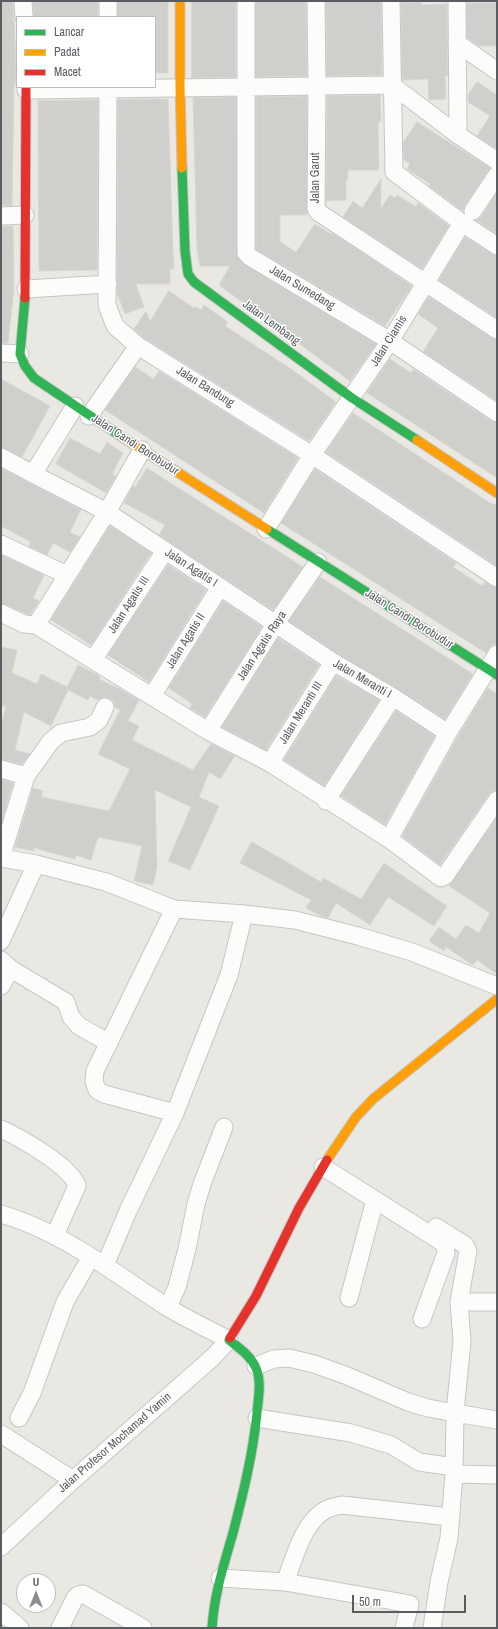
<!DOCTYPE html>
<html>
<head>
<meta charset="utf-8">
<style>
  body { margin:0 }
  #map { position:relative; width:498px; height:1629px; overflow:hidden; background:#e9e8e3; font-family:"Archivo Narrow",sans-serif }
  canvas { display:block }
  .frame { position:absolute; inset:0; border:2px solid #595c61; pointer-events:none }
  .legend { position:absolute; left:16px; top:16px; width:140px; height:72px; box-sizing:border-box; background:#fff; border:1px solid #bdbec0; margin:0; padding:5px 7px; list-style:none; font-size:12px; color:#595c61 }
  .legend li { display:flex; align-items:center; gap:8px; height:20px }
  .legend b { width:20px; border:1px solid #bdbec0 }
  .north { position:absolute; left:16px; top:1573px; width:40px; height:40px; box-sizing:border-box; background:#fff; border:1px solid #bdbec0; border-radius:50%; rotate:0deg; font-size:11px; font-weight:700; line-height:16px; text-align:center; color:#595c61 }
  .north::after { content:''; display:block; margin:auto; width:14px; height:18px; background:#8b8d8e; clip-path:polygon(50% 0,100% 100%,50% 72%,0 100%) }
  .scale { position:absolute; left:352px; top:1595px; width:114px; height:18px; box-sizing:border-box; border:2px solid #595c61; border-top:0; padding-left:5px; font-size:12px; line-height:14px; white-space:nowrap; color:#595c61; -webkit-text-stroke:3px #fff; paint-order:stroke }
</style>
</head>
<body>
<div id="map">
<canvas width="498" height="1629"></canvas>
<div class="frame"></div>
<ul class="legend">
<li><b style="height:5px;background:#30b455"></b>Lancar</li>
<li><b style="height:5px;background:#ff9f0a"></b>Padat</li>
<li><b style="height:5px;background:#e5322d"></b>Macet</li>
</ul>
<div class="north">U</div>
<div class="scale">50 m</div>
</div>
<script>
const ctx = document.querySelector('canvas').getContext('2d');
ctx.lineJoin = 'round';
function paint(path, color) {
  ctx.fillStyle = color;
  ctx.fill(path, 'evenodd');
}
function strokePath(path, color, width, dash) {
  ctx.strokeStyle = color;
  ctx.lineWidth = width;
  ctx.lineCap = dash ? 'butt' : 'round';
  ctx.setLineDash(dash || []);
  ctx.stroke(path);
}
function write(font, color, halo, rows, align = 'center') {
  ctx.font = font + ' "Archivo Narrow",sans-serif';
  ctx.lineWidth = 3;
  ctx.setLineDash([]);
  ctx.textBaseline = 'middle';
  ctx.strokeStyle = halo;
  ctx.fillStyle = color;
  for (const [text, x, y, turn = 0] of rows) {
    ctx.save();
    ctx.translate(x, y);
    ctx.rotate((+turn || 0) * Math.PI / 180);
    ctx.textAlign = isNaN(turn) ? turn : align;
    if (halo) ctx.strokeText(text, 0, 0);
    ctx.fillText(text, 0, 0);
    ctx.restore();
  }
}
const building = new Path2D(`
  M1,1H13L16,64V80L14,87L12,206H1Z
  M33,1H98V17H34Z
  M118,1H168V73H155V17H118Z
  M192,1H236V77L192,78Z
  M256,1H306L307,76L256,77Z
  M326,1H381L382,75L327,76Z
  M421,2V5L447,4L448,76H445L446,99L429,100L428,79L402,80L401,3Z
  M467,3H497V46H479L467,38Z
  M477,82L497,95V149L477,136L490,116L468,102V95Z
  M380,95L381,122H378L379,170H348V179H346V200L326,201L327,96Z
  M307,96V215H280V242L296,252L315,224L331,234L332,233L412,286L385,326L256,249V97Z
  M236,97L237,257L245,265L376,344L350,381L219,285L230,266H200L197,250L193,98Z
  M118,99H168L173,251L174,266V269H170V284H136L144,307L125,314L117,293Z
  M98,100L97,270L39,271L38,101Z
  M417,122L490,168L465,205L463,211L429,186L430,184L407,169L410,164L404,160L403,143Z
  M381,179V208L390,195L395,198L397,195L416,207L418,203L449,226L422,269L343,217L353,201L362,208Z
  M497,193V234L476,220L481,217Z
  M1,226H13L14,288L8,343H1Z
  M465,237L492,254L497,256V318L439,280Z
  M169,291L194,308L195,306L201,310L204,305L228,322L225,326L294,371L336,402L309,441L144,338L134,329L146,311L150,321Z
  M429,297L492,338L497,340V401L424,352V350L438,328L418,314Z
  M390,359L411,373L413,369L491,421L497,423V478L367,393Z
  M135,367L154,379L159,371L298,458L264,513L105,410Z
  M1,379L50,406L22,457L1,447Z
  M353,413L490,503L497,505V566L326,452Z
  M70,438L100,454L107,442L123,453L112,474L116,476L106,493L56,464Z
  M1,468L81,510L70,532L80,537L70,552L53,543L47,555L29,546L31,542L1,526Z
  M147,468L303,567L273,610L159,535L165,525L124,503L133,486L135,487Z
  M315,469L456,563L453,567L482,586L485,582L497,588V644L492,645L486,653L281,523Z
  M110,526L151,553L91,645L51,620Z
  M1,555L44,575L33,598L39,601L30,615L1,603Z
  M168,565L206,590L149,682L108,655Z
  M320,577L473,674L445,719L398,689L338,654L289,621Z
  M223,601L262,627L205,717L190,708L192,704L169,688Z
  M278,638L319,665L266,750L222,727Z
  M1,647L17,650L12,673L37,684L41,674L67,687L78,665L100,676L99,679L120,689L139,700L128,721L139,726L132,740L193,770L211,744L235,756L220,779L209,772L199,797L219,806L190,870L168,861L191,807L155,790L157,867L153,885L134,881L142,846L98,837L91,860L76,855L75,859L34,848V851L15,847L33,788L43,791L41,797L109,811L130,769L98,754L120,710L115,707L113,701L109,698L104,697L98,700L90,696L88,700L68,690L51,726L24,712L15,750L30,754L22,764L1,759V727L6,706H1Z
  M336,676L379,700L324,786L284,760Z
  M488,688L497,694V790L492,791L489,794L440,865L402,836L457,738Z
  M396,711L435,736L385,825L341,796Z
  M1,779L13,783L1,824Z
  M497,818V974L477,960L473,965L446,947L444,951L429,941L439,927L456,939L466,925L479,933L490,913L449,886Z
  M252,842L321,882L323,878L361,899L384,863L447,906L434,926L388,897L370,925L336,903L328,918L321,916L306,908L311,900L240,863Z`);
paint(building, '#cfcfcc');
strokePath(building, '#d8d7d2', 1);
const street = new Path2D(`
  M23,1L24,17
  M108,1V17
  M246,1V253L250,257L390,341L497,413
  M316,1L317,86L316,208L318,212L497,330
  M391,1L394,172L462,223L497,246
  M457,1L458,135L497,161
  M457,43L497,71
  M108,87L107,305L115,326L138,346L312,455L497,578
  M26,90L392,85L458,135
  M473,211L497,175
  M1,216L25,215
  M26,289L108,284
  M1,353L20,354
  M75,406L33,474L107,512L333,662L393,697L448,733
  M89,416L138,346
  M1,457L33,474
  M266,529L312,455L390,341L462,223
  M1,544L67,575
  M1,613L24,624L36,625L208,731L270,763L389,839L441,878L445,876L497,800
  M36,625L107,512L142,450
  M93,660L165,551
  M152,696L220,587
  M208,731L276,623L318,562
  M270,763L333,662
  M1,769L26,776
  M326,801L393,697
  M389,839L448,733L497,654
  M1,858L36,864L106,882L174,909L244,914L295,920L358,936L412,952L497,986
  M1,858L26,776L51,741L61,733L90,727L99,720L105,707
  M174,909L95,1071L94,1081L97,1090L104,1094L175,1113
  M1,941L36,864
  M1,960L11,969L66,1002L71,1017L79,1026L109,1043
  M1,986L11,969
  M1,1129C19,1137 72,1167 77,1186L55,1235
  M323,1167L445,1244L446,1253L422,1319
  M1,1214C63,1232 114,1273 167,1307C187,1319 208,1329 229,1340L212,1358L73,1480L1,1547
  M436,1227L465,1245L468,1251L459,1302
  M105,1265L128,1211L175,1113L229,975L244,914
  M349,1298L375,1200
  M497,1302H459L462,1341L455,1413L497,1420
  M168,1307L177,1287L187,1249L196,1204L202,1184L224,1127
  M256,1366L274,1359L289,1358L314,1364L345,1375L408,1402L428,1408L455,1413L454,1474L449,1538L439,1582L432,1628
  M19,1418L32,1393L65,1302L91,1257
  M257,1418L351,1433L391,1445L419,1462L454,1467
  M1,1434L73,1480
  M454,1474L497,1475
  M220,1578L285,1582L410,1604L404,1628
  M285,1582C295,1558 302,1522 327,1509C332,1507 337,1506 342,1505L450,1517
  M1,1612L20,1628
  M60,1628L75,1598L78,1595L83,1594L143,1628`);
const fast = new Path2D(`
  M182,168L185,251L188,274L194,282L352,398L417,440
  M25,298L20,354L25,366L34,378L122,437
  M267,529L497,675
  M212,1628C214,1595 224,1564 233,1533C243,1494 253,1454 257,1413C258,1399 262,1382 256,1368C251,1356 239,1348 229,1340L230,1338`);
const slow = new Path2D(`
  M180,1V88L182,168
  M122,437L267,529
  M417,440L497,493
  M327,1160L356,1117L373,1099L497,999`);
const jam = new Path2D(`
  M25,298L26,87
  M230,1338L256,1296L299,1208L327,1160`);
strokePath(street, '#c6c6c6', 19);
strokePath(fast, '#c5c5c3', 11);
strokePath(slow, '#c5c5c3', 11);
strokePath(jam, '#c5c5c3', 11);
strokePath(street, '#fcfcfb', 17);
strokePath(fast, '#30b455', 9);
strokePath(slow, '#ff9f0a', 9);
strokePath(jam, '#e5322d', 9);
write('12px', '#595c61', '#fff', [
  ["Jalan Garut",316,178,-90],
  ["Jalan Sumedang",302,288,31],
  ["Jalan Lembang",271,323,36],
  ["Jalan Ciamis",389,341,-58],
  ["Jalan Bandung",205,387,32],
  ["Jalan Candi Borobudur",135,445,33],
  ["Jalan Agatis I",191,568,33],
  ["Jalan Agatis III",129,605,-57],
  ["Jalan Candi Borobudur",409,619,32],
  ["Jalan Agatis II",186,641,-58],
  ["Jalan Agatis Raya",262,646,-57],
  ["Jalan Meranti I",362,679,30],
  ["Jalan Meranti III",301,713,-58],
  ["Jalan Profesor Mochamad Yamin",115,1443,-41]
]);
</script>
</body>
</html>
